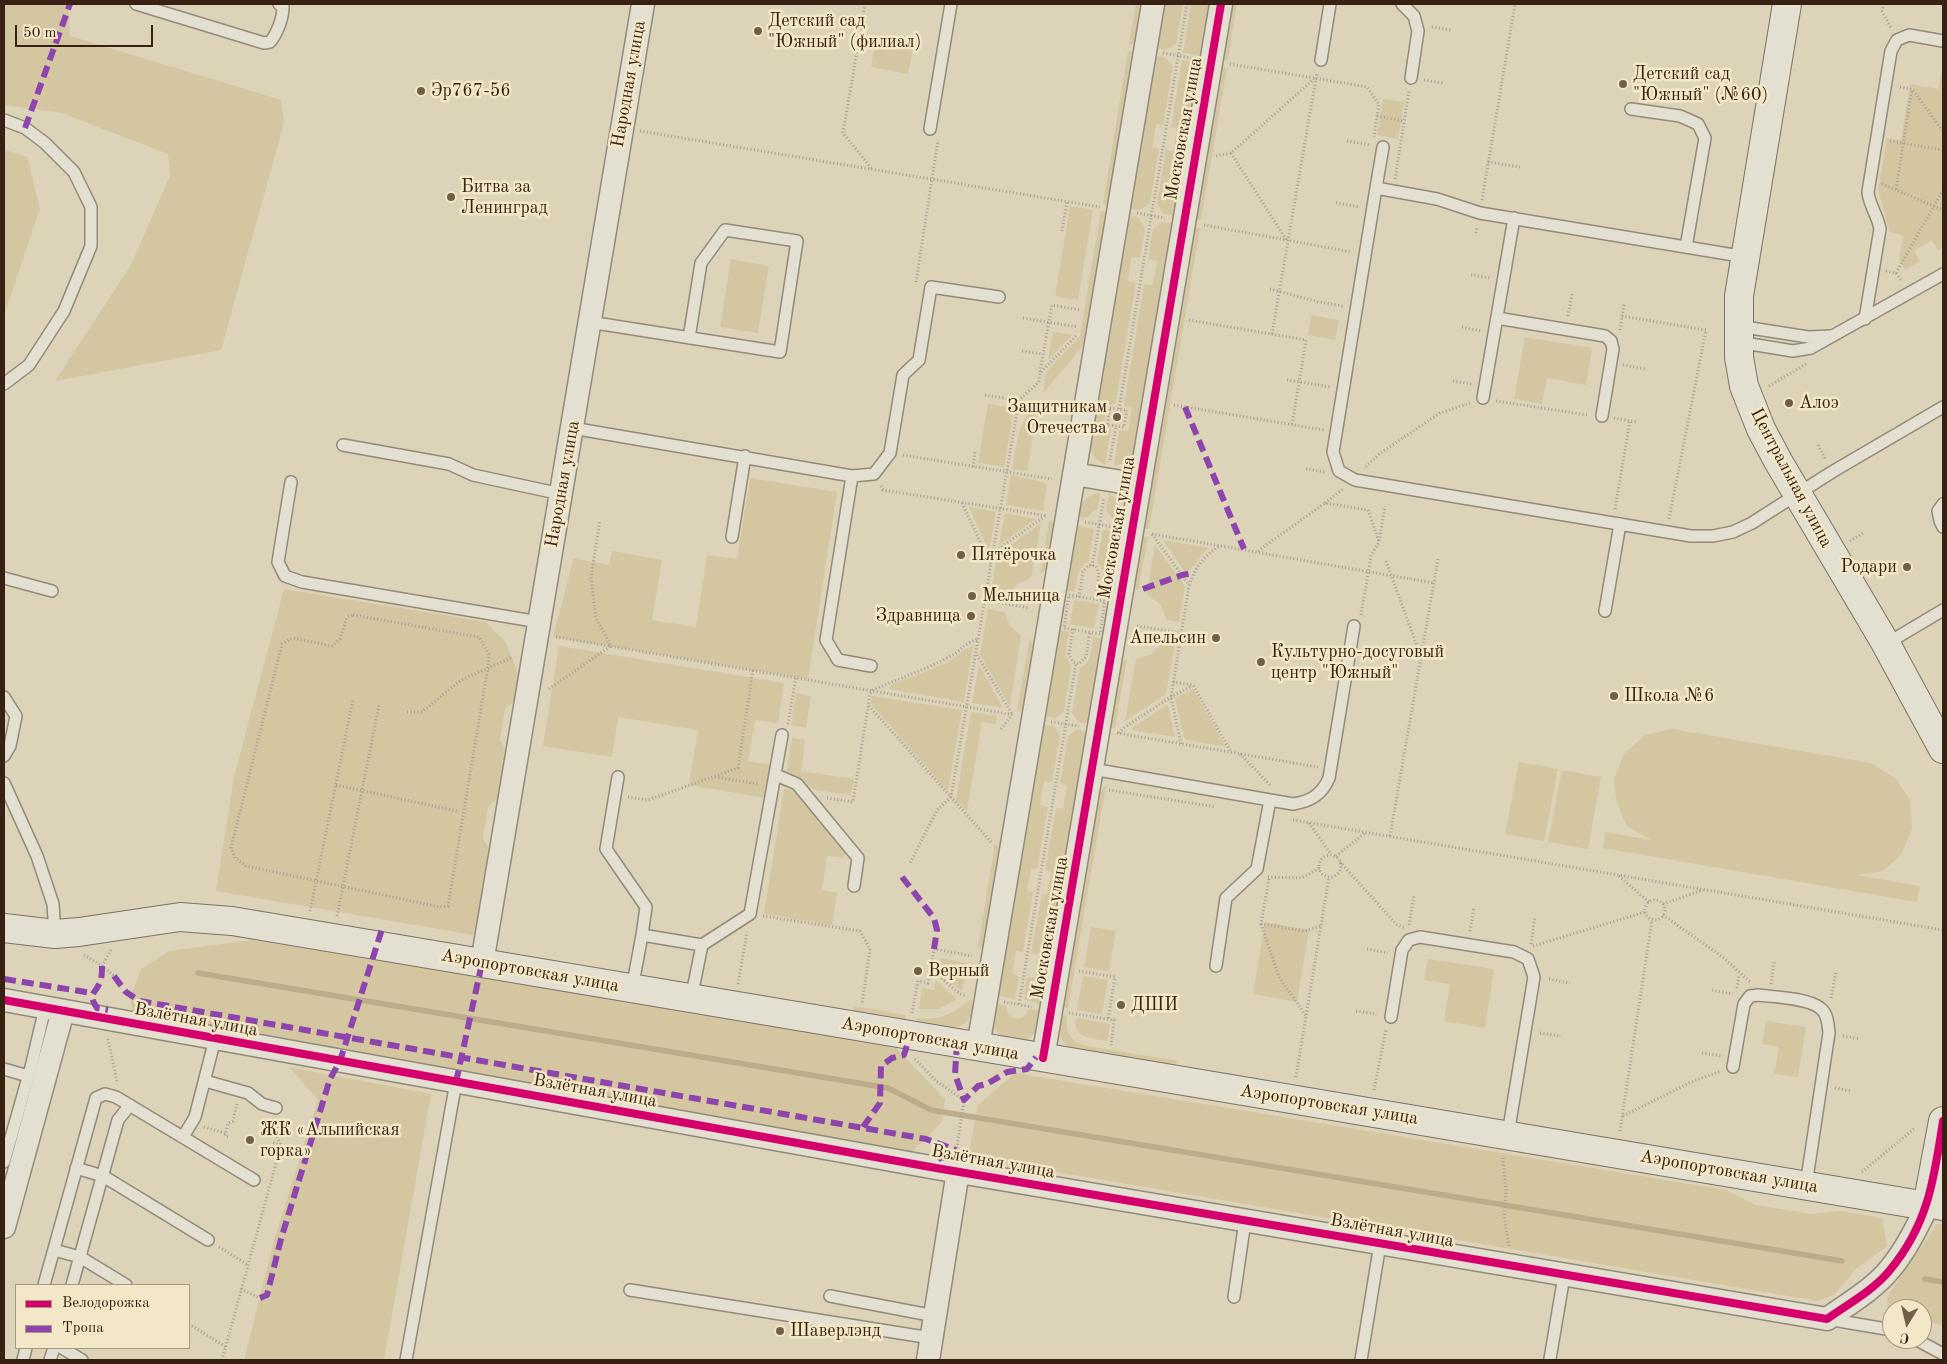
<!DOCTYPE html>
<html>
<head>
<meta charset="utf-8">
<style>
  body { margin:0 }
  #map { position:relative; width:1947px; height:1364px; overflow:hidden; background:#dcd3b8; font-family:"Old Standard TT",serif }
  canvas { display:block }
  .frame { position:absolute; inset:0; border:5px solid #382112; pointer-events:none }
  .legend { position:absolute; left:15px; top:1284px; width:175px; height:65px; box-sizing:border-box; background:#f2e8c7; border:1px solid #a8987f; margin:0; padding:6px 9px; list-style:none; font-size:15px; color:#382112 }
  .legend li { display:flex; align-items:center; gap:10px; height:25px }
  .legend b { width:25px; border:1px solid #a8987f }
  .north { position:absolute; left:1882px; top:1299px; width:50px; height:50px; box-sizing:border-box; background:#f2e8c7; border:1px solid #a8987f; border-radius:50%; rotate:189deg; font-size:14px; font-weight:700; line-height:20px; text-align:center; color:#382112 }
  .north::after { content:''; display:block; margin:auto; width:18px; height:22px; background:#715f4c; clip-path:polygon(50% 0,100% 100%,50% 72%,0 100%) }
  .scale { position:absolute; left:15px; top:25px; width:138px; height:22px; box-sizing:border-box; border:2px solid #382112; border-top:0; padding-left:6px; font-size:15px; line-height:18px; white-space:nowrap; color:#382112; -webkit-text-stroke:4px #f2e8c7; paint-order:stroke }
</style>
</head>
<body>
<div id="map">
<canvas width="1947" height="1364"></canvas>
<div class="frame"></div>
<ul class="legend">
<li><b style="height:6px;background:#d6006c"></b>Велодорожка</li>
<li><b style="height:6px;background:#8e44ad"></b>Тропа</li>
</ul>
<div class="north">С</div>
<div class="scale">50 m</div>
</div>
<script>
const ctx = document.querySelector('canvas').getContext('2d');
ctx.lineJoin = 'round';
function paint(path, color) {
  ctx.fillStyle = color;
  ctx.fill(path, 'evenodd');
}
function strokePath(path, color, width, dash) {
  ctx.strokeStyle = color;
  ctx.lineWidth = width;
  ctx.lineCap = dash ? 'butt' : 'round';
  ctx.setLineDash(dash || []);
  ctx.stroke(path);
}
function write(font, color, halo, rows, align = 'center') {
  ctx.font = font + ' "Old Standard TT",serif';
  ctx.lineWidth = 5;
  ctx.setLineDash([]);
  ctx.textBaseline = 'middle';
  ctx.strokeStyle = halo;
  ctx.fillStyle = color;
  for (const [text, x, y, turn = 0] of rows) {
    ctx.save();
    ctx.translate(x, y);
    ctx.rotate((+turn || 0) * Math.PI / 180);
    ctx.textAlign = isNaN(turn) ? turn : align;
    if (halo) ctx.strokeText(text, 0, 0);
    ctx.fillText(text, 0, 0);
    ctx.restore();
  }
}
paint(new Path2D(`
  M4,4H68L70,36L281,100L284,123L221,350L55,381L131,265L170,176L168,154L62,113L4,105Z
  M1136,4H1144L1137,45L1129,44Z
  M1162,4H1183L1176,44L1165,50L1155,48Z
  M1191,4H1212L1203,56L1183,53Z
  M1230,4H1237L1228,60L1221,59Z
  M877,35L914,42L908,74L871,67Z
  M1128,51L1136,53L1110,205L1103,204Z
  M1154,56L1164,57L1173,66L1163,125L1156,124L1152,148L1159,149L1150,203L1140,210L1128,208Z
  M1182,60L1202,63L1176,216L1164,214L1157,204L1166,150L1173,151L1177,128L1171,127Z
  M1219,66L1227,68L1201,220L1193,219Z
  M1942,69L1943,247L1938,250L1932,240L1914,251L1920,261L1905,270L1899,260L1903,235L1890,232L1878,190L1887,138L1901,140L1910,84L1938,89Z
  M1383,99L1404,102L1398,139L1377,135Z
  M4,149L27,157L40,208L4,316Z
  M1070,206L1093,210L1078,300L1055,296Z
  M1101,211L1109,213L1088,340L1043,393L1046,372L1080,336Z
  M1127,216L1139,218L1145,228L1140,258L1131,257L1128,281L1136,283L1115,405L1107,404L1103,427L1111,429L1105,465C1095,459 1090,453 1089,441Z
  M1162,222L1175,224L1133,457L1128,462L1114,466L1119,430L1128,431L1132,408L1124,406L1144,284L1153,285L1157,261L1148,259L1153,229Z
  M1192,227L1200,228L1149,529L1141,528Z
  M731,259L769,266L758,333L720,327Z
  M1311,315L1339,320L1335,340L1308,335Z
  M1053,332L1072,335L1048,360Z
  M1525,337L1592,348L1586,385L1547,378L1542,404L1514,399Z
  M988,404L1014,408L1004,467L978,463Z
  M1028,411L1037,412L1027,471L1012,469L1018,435Z
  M1011,475L1047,483L1043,511L1006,505Z
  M750,478L837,492L808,679L553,637L574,558L609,565L612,551L662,560L652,620L696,627L707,555L737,559Z
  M1100,493L1098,509L1093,511L1087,518L1077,517C1081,503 1085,495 1100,493Z
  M1109,494C1121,501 1125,511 1124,524L1112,523V518L1106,510Z
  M969,507L996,512L989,551Z
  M1005,513L1036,519L999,545Z
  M1049,521L1057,522L1049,567L1040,574Z
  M1041,523L1031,578L1017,584L1007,596L991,593L997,555Z
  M1075,525L1094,529L1089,561C1077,567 1077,580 1075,592L1064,590Z
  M1103,530L1122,533L1111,598L1100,596C1102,584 1107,572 1097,562Z
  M1140,536L1148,537L1138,591L1135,588L1133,581Z
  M1163,540L1209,548C1199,555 1195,568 1185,572Z
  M1155,545L1185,586L1179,622L1167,620L1160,604L1147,594Z
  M284,589L486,622L506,643L519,677L515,701L505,709L500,740L506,751L498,798L488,807L483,838L489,849L474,935L216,891L234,777Z
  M1074,600L1099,604L1094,628L1070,625Z
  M988,609L1004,612L1010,626L1021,636L1010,706L980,655Z
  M1058,630L1069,632L1065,654L1071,666L1064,712L1055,718L1043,716Z
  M1093,637L1105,639L1090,724L1078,722L1072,713L1080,668C1092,662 1091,649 1093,637Z
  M1030,638L1035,650L1025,711L1017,710Z
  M1164,641L1175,643L1166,694L1125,721L1136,659L1152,654Z
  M559,646L784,683L778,723L755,720L748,761L771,765L766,798L689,785L698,730L618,717L612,757L543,746Z
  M973,646L964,702L889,689L891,685L949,662L966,649Z
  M1127,659L1115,728L1108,727L1118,665Z
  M979,665L1003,708L972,703Z
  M1193,689L1226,747L1186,740L1184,737L1175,698Z
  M796,693L811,696L806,728L791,725Z
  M872,696L962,710L948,791L871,704Z
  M1168,704L1175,737L1132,730V728Z
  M971,712L997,716L996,724L982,722L967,811L956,800Z
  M1042,724L1054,726L1060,735L1052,782L1044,781L1040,805L1048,807L1037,869L1031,868L1027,891L1033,892L1023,952L1016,951L1012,974L1019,976L1015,999L996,995Z
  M1672,729L1871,763L1896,779L1910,800L1912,829L1901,855L1883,871L1856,875L1920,886L1917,902L1603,848L1605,832L1651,840L1626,825L1616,800L1614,779L1624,754L1645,735Z
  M1077,730L1089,732L1043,1004L1024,1000L1027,977L1035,978L1039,955L1031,953L1042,894H1047L1051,872L1045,870L1056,808L1063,809L1067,785L1060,783L1068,736Z
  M792,738L805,740L801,771L854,779L851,795L815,790L786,775Z
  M1519,762L1558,769L1544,841L1505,834Z
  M1562,770L1601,777L1588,849L1548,842Z
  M1106,785L1068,1008L1061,1007L1096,796Z
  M784,789L795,791L845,852L844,858L827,856L822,890L837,893L832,925L764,914Z
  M995,843L999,849L1001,857L985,949L978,947Z
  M1265,922L1309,930L1297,1002L1253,994Z
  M1091,927L1116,931L1109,971L1084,967Z
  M252,940L894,1046L945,1099L942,1122L912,1152L133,1012L130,998L141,969L169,951Z
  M940,958L967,963L962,991L938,970Z
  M1428,959L1494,969L1485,1028L1444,1021L1450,984L1424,980Z
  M1083,976L1108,980L1102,1014L1077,1010Z
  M936,980L957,999L939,1009H919L922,988L934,990Z
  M969,1000L976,1001C968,1037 944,1030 916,1025L917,1018C938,1021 954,1014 969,1000Z
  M995,1003L1006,1006C1007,1021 1023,1024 1029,1009L1042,1011L1036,1032L1024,1042L1001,1038L993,1025Z
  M853,1006L906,1015L904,1024L852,1014Z
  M1059,1015L1067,1016C1065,1030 1069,1039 1082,1045L1178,1061L1169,1068C1150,1064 1076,1055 1066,1045C1058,1036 1059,1026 1059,1015Z
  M1076,1018L1110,1024L1107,1041C1091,1038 1072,1038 1076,1018Z
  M1766,1021L1806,1027L1798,1077L1774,1074L1779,1047L1762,1044Z
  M289,1067L431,1094L384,1360H244L275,1237L318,1100Z
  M1015,1073L1726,1190L1756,1205L1812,1214L1840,1211L1882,1218L1887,1246L1856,1269L1835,1294L1818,1301L968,1157L978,1105Z
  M1937,1224H1943V1325L1922,1322V1309H1892V1317H1888L1887,1297Z`), '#d4c6a1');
strokePath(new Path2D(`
  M198,973L888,1088L931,1110L1842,1261
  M1925,1279L1943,1282`), '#bcac8a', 5.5);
const lane = new Path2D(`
  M136,4L264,43L270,42C277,34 283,18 283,7L279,4
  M1402,4L1414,16L1418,31L1411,78
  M1321,60L1330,4
  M1631,109L1680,116L1698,124L1705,138L1686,247
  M4,120L25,128L45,143L74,172L91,207V246L64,311L29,365L4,384
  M930,129L951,4
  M1376,188L1383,147
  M1746,257L1480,213L1437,199L1376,188L1333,452L1339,471L1355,480L1691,536H1713L1733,532L1752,523L1832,472L1943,407
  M1497,318L1605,336L1611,341L1613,349L1602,416
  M1865,319L1880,229C1878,216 1869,205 1868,192L1891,51L1897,40L1909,35L1943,41
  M589,322L780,352L797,241L725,230L701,263L689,338
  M1738,326L1808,337L1831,336
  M1738,342L1793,351L1811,348L1943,274
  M1483,398L1514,218
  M572,428L852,476L826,640L838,660L871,666
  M343,445L449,464L473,475L561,494
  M852,476L874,474L890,453L903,375L919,360L931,287L999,297
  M291,482L278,562L285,576L302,582L539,622
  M1943,504L1938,511L1940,521L1943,527
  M732,537L745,456
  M4,578L52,591
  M1605,611L1620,524
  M1886,644L1943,610
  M4,697L16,716L10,746L4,756
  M1092,769L1293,804C1312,801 1322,794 1329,778L1354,626
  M776,775L797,784L858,858L854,886
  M618,777L606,849L646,907L642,935L702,945L750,914L782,735
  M4,783L37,856L53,904L55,934
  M1216,966L1226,898L1257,869L1270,800
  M632,989L642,935
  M691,999L702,945
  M1391,1017L1402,950L1409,940L1420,937L1514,952L1528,959L1534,977L1508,1134
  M1733,1067L1744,1004L1750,996L1758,995C1774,997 1808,998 1820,1008C1828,1013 1828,1025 1829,1033L1806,1185
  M4,1069L28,1076
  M205,1081L248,1093L262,1104L276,1108
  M183,1137L195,1117L215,1039
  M4,1162L31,1067L45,1008
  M76,1168L103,1176L208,1240
  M54,1250L80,1257L126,1285
  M44,1285L96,1098L105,1094L116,1097L254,1180
  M72,1285L118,1120L130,1105
  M630,1290L931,1338
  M830,1296L935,1316
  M1234,1297L1245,1221
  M1827,1319L1892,1330
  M1915,1339L1943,1354
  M62,1348L82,1360
  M1550,1359L1564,1276
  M23,1360L26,1348
  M50,1360L54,1348
  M406,1360L456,1082
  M1361,1360L1380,1244`);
const street = new Path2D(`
  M1074,474L1140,485
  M482,963L643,4
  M4,1000L936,1168L1827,1319C1848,1304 1874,1289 1890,1269C1906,1250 1917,1228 1927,1206L1943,1209
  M978,1047L1153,4
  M1043,1058L1221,4
  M4,1227L63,1011
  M928,1360L958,1171`);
const secondary = new Path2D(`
  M1787,4L1739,296V357L1744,386L1761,429L1778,461L1886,644L1943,749
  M4,928L55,934L79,932L180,917L232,921L1927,1206L1943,1121`);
strokePath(lane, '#928a7a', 14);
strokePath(street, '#928a7a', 25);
strokePath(secondary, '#7b7363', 30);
strokePath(new Path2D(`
  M865,4L843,133L872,169
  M1884,4L1882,11L1891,28
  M1432,27L1451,30
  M1163,53L1191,58
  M1230,64L1367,87L1379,104L1374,137
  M1424,80L1443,83
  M1900,87L1912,89L1943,131
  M1377,116L1404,121
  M640,131L1100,207
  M1347,141L1371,145
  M1890,141L1943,150
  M1231,153L1287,241
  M1216,156L1231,153L1314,79
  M1488,162L1520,167
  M1395,179L1409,91
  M1882,184L1943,210
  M1896,189L1912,89
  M1482,200L1515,4
  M1336,203L1360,207
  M1137,213L1165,218
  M1204,225L1352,252
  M1062,231L1067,202
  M1476,233L1477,226
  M1886,271L1896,273L1902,282
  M1896,273L1943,190
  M1471,275L1490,278
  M916,282L938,140
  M1270,289L1319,302L1343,306
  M1568,316L1572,294
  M1622,316L1706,330L1669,519
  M1023,318L1078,327
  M1189,320L1306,340L1292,425
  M1462,327L1481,331
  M1620,330L1624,303
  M1272,334L1317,72
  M1022,351L1043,354
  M1623,365L1645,369
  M1040,372L1052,305L1080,310
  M1287,380L1331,387
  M1453,381L1472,384
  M1769,386L1806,364
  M985,395L1019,400
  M1496,401L1588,415
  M1174,405L1324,430
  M1110,408L1127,410L1124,427L1107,425Z
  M1119,409L1187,4
  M1614,418L1636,422
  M1818,445L1826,460
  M903,455L1052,479
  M1110,460L1116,426
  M973,467L975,452
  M1366,467L1379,454L1440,413L1470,403
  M1306,469L1325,472
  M881,486L883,490L1048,516
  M962,503L991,565
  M1325,503L1343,489
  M1615,509L1630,421
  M1085,522L1113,527
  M1152,534L1434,583
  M1152,534L1189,585
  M1850,541L1865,532
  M1258,551L1325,503L1368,510L1379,542
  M993,553L1045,516
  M1386,561L1421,657
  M1092,566L1104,498
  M1069,595L1105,601L1100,634L1064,628Z
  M1079,597L1083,572L1089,565L1096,566L1099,574L1095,599
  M985,600L1030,608
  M353,615L479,637L489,654L488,667L448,906L440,907L246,866L235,858L231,848L282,644L293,638L332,646L340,639L347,617Z
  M1361,615L1371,556L1379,542L1385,506
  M1137,626L1181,633
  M1073,629L1069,654L1073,662L1079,664L1086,657L1090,632
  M556,637L1014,715
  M977,655L1012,714
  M1173,682L1193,685L1231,752
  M549,689L611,646L596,618L591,578L600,520
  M869,706L951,797L937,810L910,863
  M407,712H422L461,680L513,657
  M1051,722L1079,726
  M788,724L796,677
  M1001,729L1012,715
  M1117,733L1318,767
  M1119,733L1125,727L1171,697L1192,686
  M1181,744L1171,697L1189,586C1195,567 1204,556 1221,545
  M1240,754L1270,785
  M715,777L759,784
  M336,785L457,811
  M1109,790L1216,807
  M628,797L648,800L738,768L753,670
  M827,798L853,802L870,694L873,690C898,679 924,670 949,657C962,651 962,644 978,639
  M1293,820L1943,930
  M1309,823L1330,853
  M1390,836L1438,559
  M991,842L951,797L1019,400L1039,382L1040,373L1076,336
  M1319 866a11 11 0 1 1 22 0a11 11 0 1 1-22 0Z
  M1336,856L1365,833
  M1340,862L1396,924L1404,928
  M1619,876L1649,902
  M1268,877L1301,878L1320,868
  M1269,879L1261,924L1304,931L1321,926
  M1645 910a10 10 0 1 1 20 0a10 10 0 1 1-20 0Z
  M1663,904L1703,890
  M310,911L353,700
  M1663,915L1724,958L1750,982
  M337,916L379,705
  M763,916L860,931L870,949L862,1004
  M1261,924L1279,977L1306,1016
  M1409,925L1414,896
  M1470,931L1474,907
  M1531,944L1535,917
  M1533,946L1645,912
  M1367,949L1388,953
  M84,955L102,966L114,976
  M102,966L111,950
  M931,969L960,994L967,996
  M1079,971L1115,977L1108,1019
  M1549,979L1570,983
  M738,984L747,932
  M1771,984L1774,962
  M1737,988L1739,974
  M1712,990L1733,994
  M1831,998L1836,972
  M1004,1002L1032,1007
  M1019,1004L1076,663
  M1356,1011L1377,1014
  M912,1013L918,981L928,983L934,949L972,956
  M1069,1013L1114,1020L1111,1046
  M1540,1033L1561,1036
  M1843,1036L1860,1039
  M108,1039L117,1082
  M1702,1053L1721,1056
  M915,1059L936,1081L964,1100L956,1153
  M1296,1077L1329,877
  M1835,1088L1851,1091
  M1374,1090L1386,1029
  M1623,1116L1691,1082L1721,1071
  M204,1127L225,1133
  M1620,1131L1652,920
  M228,1137L225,1136L228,1123L233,1121L237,1104
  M273,1143L281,1145
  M271,1149L279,1151
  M1503,1158L1506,1191L1504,1216L1509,1246
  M1862,1172L1915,1128
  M219,1247L248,1265
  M241,1289L260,1298
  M189,1324L226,1347
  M222,1360L281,1145L276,1135L280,1121`), '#a59e93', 3, [1, 2.5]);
strokePath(lane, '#e3dfd1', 11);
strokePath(street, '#e3dfd1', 22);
strokePath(secondary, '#e3dfd1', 28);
strokePath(new Path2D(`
  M25,128L70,4
  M1185,407L1244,549
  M1143,589L1182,575L1193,573
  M902,877L934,918L937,930L934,949
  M102,966C102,971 102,977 100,982C95,995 87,993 97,1008L108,1010
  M114,976L126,992L140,1001L926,1139L956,1150
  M4,979L92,993
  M957,1043L955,1074L964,1100L978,1086L987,1084L1007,1072L1027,1069L1036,1057
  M456,1082L482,963
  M863,1127L880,1103L881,1066L892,1058L904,1055L907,1045
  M938,1160L941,1157L951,1159L955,1156
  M260,1298L267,1295L281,1239L330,1079L340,1061L383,926`), '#8e44ad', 6, [12, 6]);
strokePath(new Path2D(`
  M4,1000L936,1168L1827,1319C1848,1304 1874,1290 1890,1270C1929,1223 1934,1178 1943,1121
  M1043,1058L1221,4`), '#d6006c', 8);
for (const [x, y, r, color] of [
  [758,31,5,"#715f4c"],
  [1623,84,5,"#715f4c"],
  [421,91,5,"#715f4c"],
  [451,197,5,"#715f4c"],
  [1789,403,5,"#715f4c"],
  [1117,417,5,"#715f4c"],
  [961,555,5,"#715f4c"],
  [1907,567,5,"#715f4c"],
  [972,596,5,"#715f4c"],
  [971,616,5,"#715f4c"],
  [1216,638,5,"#715f4c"],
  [1261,662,5,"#715f4c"],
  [1614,696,5,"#715f4c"],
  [918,971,5,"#715f4c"],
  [1121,1005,5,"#715f4c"],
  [250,1140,5,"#715f4c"],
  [780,1331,5,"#715f4c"]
]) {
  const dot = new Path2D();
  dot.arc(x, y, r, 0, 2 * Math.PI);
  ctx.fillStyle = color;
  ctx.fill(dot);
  strokePath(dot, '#f2e8c7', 2);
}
write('18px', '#382112', '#f2e8c7', [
  ["Детский сад",768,21],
  ["\"Южный\" (филиал)",768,42],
  ["Детский сад",1633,74],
  ["\"Южный\" (№60)",1633,95],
  ["Эр767-56",431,91],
  ["Битва за",461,187],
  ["Ленинград",461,208],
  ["Алоэ",1799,403],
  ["Защитникам",1107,407,"right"],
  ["Отечества",1107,428,"right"],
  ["Пятёрочка",971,555],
  ["Родари",1897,567,"right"],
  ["Мельница",982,596],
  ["Здравница",961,616,"right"],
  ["Апельсин",1206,638,"right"],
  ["Культурно-досуговый",1271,652],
  ["центр \"Южный\"",1271,673],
  ["Школа №6",1624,696],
  ["Верный",928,971],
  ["ДШИ",1131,1005],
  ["ЖК «Альпийская",260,1130],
  ["горка»",260,1151],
  ["Шаверлэнд",790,1331]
], 'left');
write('18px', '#382112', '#f2e8c7', [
  ["Народная улица",629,84,-80],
  ["Московская улица",1184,129,-80],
  ["Центральная улица",1791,478,62],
  ["Народная улица",563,484,-80],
  ["Московская улица",1117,528,-80],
  ["Московская улица",1050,928,-80],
  ["Аэропортовская улица",530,971,10],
  ["Взлётная улица",196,1020,10],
  ["Аэропортовская улица",930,1039,10],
  ["Взлётная улица",595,1091,10],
  ["Аэропортовская улица",1329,1105,9],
  ["Взлётная улица",993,1162,10],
  ["Аэропортовская улица",1729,1172,10],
  ["Взлётная улица",1392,1231,10]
]);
</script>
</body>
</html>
